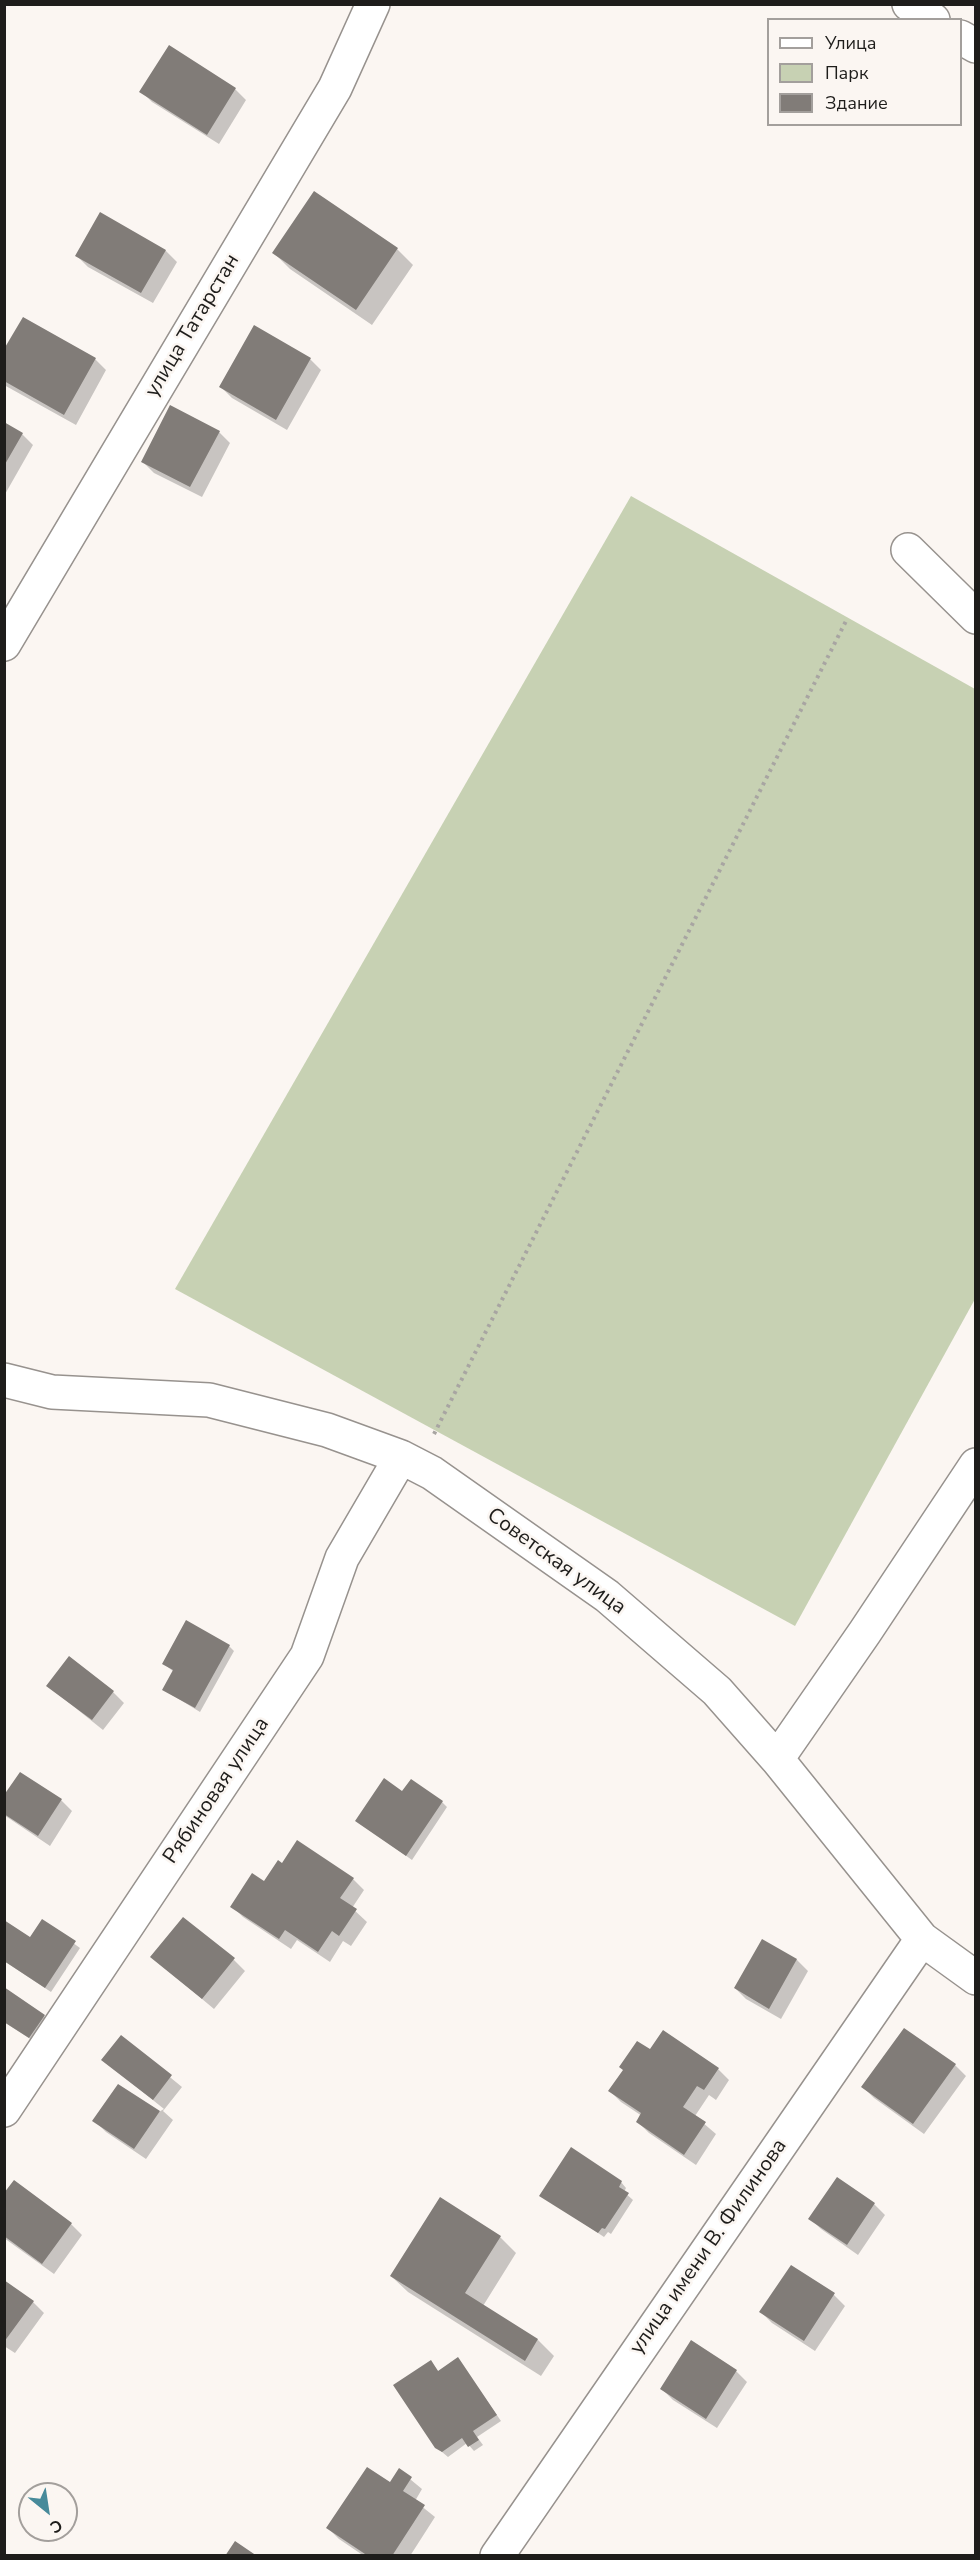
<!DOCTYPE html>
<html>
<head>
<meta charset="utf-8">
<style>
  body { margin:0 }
  #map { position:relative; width:980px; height:2560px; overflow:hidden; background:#fbf6f2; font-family:"Nunito Sans",sans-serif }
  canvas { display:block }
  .frame { position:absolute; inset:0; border:6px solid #1e1d1b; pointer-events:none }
  .legend { position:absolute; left:767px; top:18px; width:195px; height:108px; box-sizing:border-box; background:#fbf6f2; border:2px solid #a39f9c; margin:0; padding:8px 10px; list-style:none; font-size:18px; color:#1e1d1b }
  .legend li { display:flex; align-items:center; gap:12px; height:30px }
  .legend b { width:30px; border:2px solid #a39f9c }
  .north { position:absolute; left:18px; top:2482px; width:60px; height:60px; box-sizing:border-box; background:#fbf6f2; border:2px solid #a39f9c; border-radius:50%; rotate:150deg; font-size:16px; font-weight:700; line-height:24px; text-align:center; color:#1e1d1b }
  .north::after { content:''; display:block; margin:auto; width:21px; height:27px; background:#478a9a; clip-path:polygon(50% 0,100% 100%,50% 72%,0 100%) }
</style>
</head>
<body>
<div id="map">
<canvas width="980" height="2560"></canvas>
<div class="frame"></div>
<ul class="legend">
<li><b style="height:8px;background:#fff"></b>Улица</li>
<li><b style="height:16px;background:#c7d1b3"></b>Парк</li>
<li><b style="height:16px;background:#817c78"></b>Здание</li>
</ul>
<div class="north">С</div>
</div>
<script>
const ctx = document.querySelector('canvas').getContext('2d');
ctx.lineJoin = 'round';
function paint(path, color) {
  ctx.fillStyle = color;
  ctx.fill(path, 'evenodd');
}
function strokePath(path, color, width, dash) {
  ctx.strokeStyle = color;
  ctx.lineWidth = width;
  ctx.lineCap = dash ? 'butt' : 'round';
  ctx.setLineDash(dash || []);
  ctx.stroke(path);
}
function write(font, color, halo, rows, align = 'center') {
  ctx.font = font + ' "Nunito Sans",sans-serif';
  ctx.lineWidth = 5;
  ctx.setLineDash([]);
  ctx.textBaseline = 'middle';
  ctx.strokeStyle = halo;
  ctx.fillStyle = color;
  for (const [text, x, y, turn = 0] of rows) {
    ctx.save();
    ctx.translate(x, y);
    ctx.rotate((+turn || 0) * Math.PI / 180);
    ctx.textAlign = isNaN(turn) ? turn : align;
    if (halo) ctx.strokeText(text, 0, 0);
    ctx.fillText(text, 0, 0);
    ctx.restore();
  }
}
paint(new Path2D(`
  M631,496L975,689V1299L795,1626L175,1289Z`), '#c7d1b3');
paint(new Path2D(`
  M169,47L235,89L246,100L219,144L152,102L141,91Z
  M101,214L166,251L177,262L153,303L88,267L77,256Z
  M397,249L413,265L372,325L290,269L274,253Z
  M4,352L95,359L106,370L76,425L4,385Z
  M310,359L321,370L287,430L232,398L221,387Z
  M4,424L22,434L33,445L4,496Z
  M219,432L230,443L202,497L154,473L143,462Z
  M229,1646L234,1651L200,1712L164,1690L174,1672L164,1664Z
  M48,1686L113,1692L124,1703L103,1730Z
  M21,1774L61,1800L72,1811L50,1846L4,1815V1798Z
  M403,1793L442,1802L447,1807L412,1860L357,1821Z
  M353,1879L364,1890L352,1908L367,1922L351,1946L343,1941L330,1962L297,1940L291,1949L243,1917L232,1906L264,1883Z
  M43,1921L80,1948L51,1992L4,1961L30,1939Z
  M762,1941L797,1960L808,1971L781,2019L746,1999L735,1988Z
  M152,1957L234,1960L245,1971L214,2009Z
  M44,2016L49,2021L35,2042L4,2022Z
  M121,2037L182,2087L163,2111L173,2120L146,2159L106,2132L95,2121L157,2113L164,2109L103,2060Z
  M955,2065L966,2076L924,2134L874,2098L863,2087Z
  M718,2069L729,2080L716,2100L709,2095L695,2116L716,2134L696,2165L649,2133L638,2122L642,2116L621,2102L610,2091Z
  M621,2182L626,2188L624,2192L633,2200L611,2234L608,2232L604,2237L541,2195Z
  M4,2195L71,2224L82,2235L54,2274L4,2238Z
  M440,2199L500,2237L516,2253L483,2306L538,2340L554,2356L541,2376L408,2292L391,2276Z
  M874,2204L885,2215L858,2255L821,2229L810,2218Z
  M791,2267L834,2295L845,2306L815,2351L772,2323L761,2312Z
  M4,2282L33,2302L44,2313L15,2353L4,2346Z
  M458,2359L501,2421L477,2437L483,2445L474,2451L467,2443L448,2457L436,2447L431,2362L439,2372Z
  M736,2371L747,2382L717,2428L673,2400L662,2389Z
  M399,2470L422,2489L415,2501L435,2517L410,2556H364L339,2539L328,2528L390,2484Z`), '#0003');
paint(new Path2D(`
  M169,45L236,88L207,135L139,92Z
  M314,191L398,248L356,310L272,253Z
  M100,212L166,250L141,293L75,256Z
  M23,317L96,358L64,415L4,381V349Z
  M254,325L311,358L276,420L219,387Z
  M170,405L220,431L190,487L141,462Z
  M4,422L23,433L4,466Z
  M186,1620L230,1645L195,1708L162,1690L173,1670L162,1664Z
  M69,1656L114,1691L92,1720L46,1686Z
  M20,1772L62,1799L38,1836L4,1814V1795Z
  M384,1778L402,1791L411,1779L443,1801L406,1856L355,1821Z
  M297,1840L354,1878L340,1898L357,1909L339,1936L332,1931L318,1952L285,1930L279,1939L230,1907L252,1873L264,1881L278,1860L282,1863Z
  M183,1917L235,1958L202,1999L150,1957Z
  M42,1919L76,1941L45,1988L4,1961V1920L30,1937Z
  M762,1939L797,1959L769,2009L734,1988Z
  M4,1987L45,2015L29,2038L4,2022Z
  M904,2028L956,2064L913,2124L861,2087Z
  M663,2030L719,2068L704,2090L697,2086L683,2107L706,2122L684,2155L636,2122L641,2113L608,2091L623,2070L619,2067L637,2041L650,2049Z
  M121,2035L172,2075L153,2100L101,2060Z
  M118,2084L160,2111L134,2149L92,2121Z
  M571,2147L622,2181L619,2187L629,2193L605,2229L602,2228L598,2233L539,2196Z
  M837,2177L875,2203L847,2245L808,2219Z
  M14,2180L72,2223L42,2264L4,2236V2193Z
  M440,2197L501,2236L465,2293L538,2339L525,2361L390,2276Z
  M791,2265L835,2293L804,2341L759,2312Z
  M4,2280L34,2301L4,2342Z
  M691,2340L737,2370L706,2419L660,2389Z
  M458,2357L497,2415L473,2431L479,2440L468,2447L462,2438L442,2452L435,2448L393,2385L431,2360L438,2371Z
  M367,2467L390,2482L399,2468L412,2477L403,2491L425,2505L392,2556H368L326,2528Z
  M235,2541L257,2556H225Z`), '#817c78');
const minor = new Path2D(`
  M909,4L933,20
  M960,37L976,46
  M908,550L976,617
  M4,644L335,88L373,4
  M4,1380L52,1392L209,1400L327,1430L401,1457L432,1473L607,1596L717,1691L777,1759L922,1939L976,1978
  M777,1759L865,1632L976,1465
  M4,2110L307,1656L342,1558L401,1457
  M497,2556L922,1939`);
strokePath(minor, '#97928e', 36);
strokePath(new Path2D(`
  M434,1434L846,621`), '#a8a5a2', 4, [3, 4.5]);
strokePath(minor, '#fff', 33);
write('21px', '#1e1d1b', '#fbf6f2', [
  ["улица Татарстан",193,326,-59],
  ["Советская улица",556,1562,36],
  ["Рябиновая улица",217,1791,-56],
  ["улица имени В. Филинова",709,2247,-55]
]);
</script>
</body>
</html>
